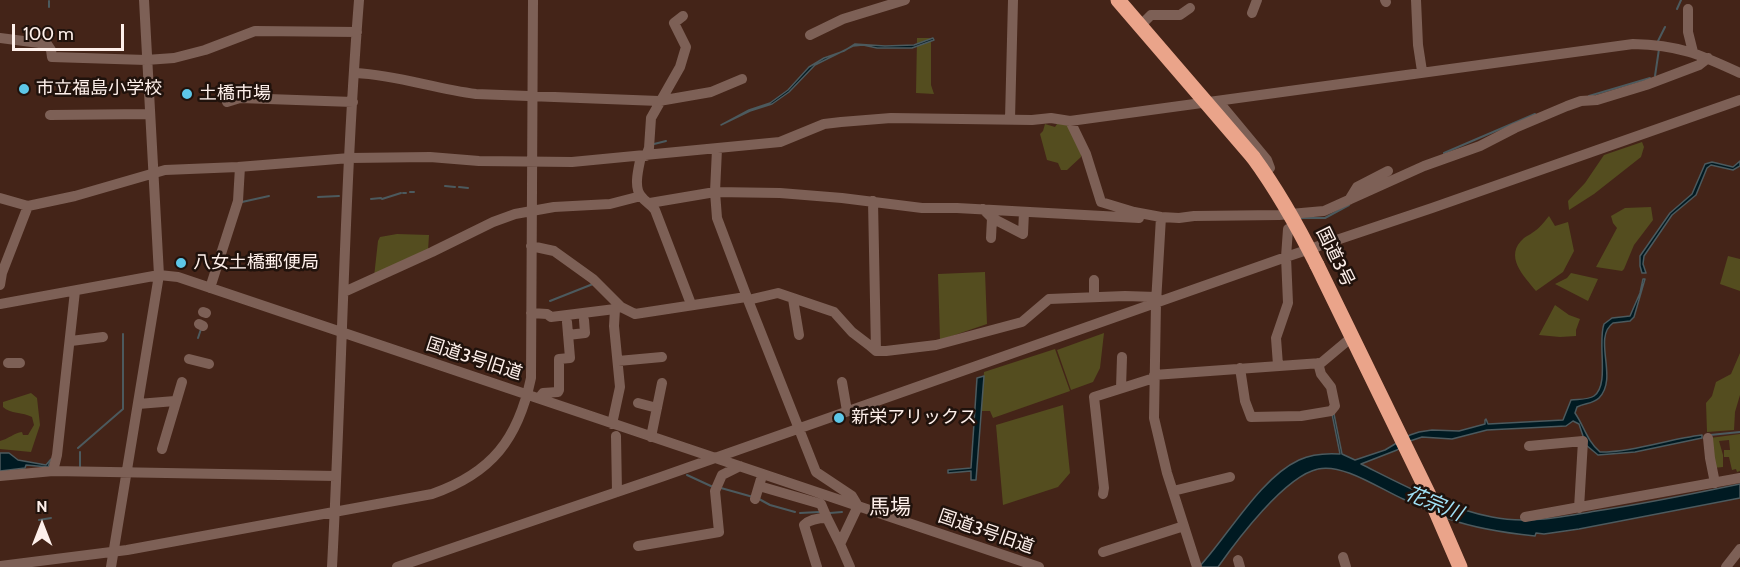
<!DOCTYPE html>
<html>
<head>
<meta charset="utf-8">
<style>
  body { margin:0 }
  #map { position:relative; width:1740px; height:567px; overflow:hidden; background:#442418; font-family:Cabin,sans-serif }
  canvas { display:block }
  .north { position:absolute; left:12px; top:495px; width:60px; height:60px; -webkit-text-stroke:4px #20120c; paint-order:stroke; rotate:0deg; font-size:16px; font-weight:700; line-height:24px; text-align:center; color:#fef0eb }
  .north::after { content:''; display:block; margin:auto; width:21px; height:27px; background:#fef0eb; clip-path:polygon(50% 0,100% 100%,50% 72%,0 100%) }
  .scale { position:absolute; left:12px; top:24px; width:112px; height:27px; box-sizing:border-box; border:3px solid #fef0eb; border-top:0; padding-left:8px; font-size:18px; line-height:21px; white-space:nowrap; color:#fef0eb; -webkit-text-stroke:4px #20120c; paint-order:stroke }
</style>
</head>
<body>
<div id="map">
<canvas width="1740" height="567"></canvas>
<div class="north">N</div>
<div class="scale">100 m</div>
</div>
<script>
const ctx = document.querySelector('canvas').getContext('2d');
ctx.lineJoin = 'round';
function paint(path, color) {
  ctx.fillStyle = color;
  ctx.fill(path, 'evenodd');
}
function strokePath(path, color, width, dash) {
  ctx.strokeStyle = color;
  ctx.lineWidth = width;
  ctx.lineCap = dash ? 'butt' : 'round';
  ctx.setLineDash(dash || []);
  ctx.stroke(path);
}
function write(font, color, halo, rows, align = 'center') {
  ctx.font = font + ' Cabin,"Noto Sans JP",sans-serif';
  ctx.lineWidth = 5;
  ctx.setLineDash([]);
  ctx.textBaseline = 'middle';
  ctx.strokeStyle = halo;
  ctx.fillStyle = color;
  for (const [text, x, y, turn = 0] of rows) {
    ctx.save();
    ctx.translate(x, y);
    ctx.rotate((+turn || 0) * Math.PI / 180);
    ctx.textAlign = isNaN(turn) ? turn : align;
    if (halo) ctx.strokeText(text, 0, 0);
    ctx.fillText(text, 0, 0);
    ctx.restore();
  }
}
paint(new Path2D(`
  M917,38H931V85L934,94L916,93Z
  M1059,121L1067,123L1081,148V157L1067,170H1061L1058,163L1047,160L1040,134L1043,131L1045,124L1055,127Z
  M1642,142L1644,147L1641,157L1594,194L1569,210L1568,201L1585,183L1604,155Z
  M1651,207L1653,220L1634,245L1624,269L1622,271L1596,267L1617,228L1613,223L1611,216L1625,208Z
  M1549,216L1555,226L1568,222L1574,251L1563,272L1536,291C1524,276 1503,256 1524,238C1526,236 1530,235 1532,233C1539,229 1544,222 1549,216Z
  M397,234L429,235L428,251L374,277L378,241L380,237Z
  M1728,256L1740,259V291L1720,284Z
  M985,272L987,324L940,340L938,274Z
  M1571,273L1598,279L1588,301L1555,284L1567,278Z
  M1555,305L1569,315L1580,319L1576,330V336L1560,337L1539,335Z
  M1104,333L1100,368L1093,382L1071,390L1057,350Z
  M1055,349L1070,391L993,418L990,411H981L984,372Z
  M1740,353V395L1735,412L1734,430L1707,432L1706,403L1712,396L1716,382L1731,374Z
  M31,393L37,398L40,425L31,452L0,449V441C8,439 14,433 22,432L23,435H28L34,425L32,417C23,412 10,414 3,407V402Z
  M1063,405L1070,473L1058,487L1003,505L996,425Z
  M1740,434V471L1737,472L1736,469L1732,470L1729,457H1724V450H1730L1729,440L1719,441L1723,455V467L1713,468L1710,438Z`), '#544d1f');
const water = new Path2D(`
  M933,38L934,40L912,48H877L863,45L853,46L815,65L789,92L772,104L750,111L721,125L749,110L770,103L788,90L809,67L824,58L844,51L855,44L885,46L914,45Z
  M1740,161V166L1733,170L1711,165L1707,168L1696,195L1672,215L1644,256L1643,264L1646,273H1642L1640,266V256L1670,213L1692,194L1705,164L1712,162L1733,167Z
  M1643,279H1645L1634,317L1630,321L1613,323C1592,338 1619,378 1599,398C1593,404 1584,403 1577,407L1575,413C1584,426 1587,441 1600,452C1634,452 1668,439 1702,435V438L1635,452L1598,455L1586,445L1579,424L1573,421L1566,426L1487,430L1452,439L1422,437L1410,441L1397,450L1361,464C1403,485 1445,508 1492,517C1527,524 1561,517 1596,511C1644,504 1692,494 1740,484V498L1579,529L1544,534L1536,533L1535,536C1506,533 1477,529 1449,519C1434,513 1418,506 1403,499C1380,489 1343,463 1318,469C1285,476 1237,540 1218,567H1199C1228,536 1260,478 1299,460C1312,454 1326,453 1340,454L1332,414H1334L1342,454L1355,460L1385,450L1410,435L1419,432L1432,430L1459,431L1485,424V420L1486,419L1488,424L1563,420L1571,400C1578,399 1588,400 1594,396C1610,385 1597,343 1604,324L1612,318L1630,316L1640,293Z
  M984,376L976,480H971V471L948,473V470L971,468L977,378Z
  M0,453H9L18,460L46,465L51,459L48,467L26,465L25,468L0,471Z`);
paint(water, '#001a22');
strokePath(water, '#4c5a5e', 1.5);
strokePath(new Path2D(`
  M49,1V7
  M1677,9L1681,0
  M1658,41L1665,27
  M1655,76L1659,49
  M1589,96L1650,78
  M654,144L666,141
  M1444,153L1535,114
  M445,186L455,187
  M459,187L468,188
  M410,192H414
  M403,193H406
  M318,197L339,196
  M371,199L381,198
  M382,199L401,193
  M242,202L269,196
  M1298,218H1325L1349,205
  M550,301L593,284
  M198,338L201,329
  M1710,435L1740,432
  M78,448L123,409V334
  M80,452V467
  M687,475L713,487
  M721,488L753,497
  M759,499L770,505L795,512
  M872,503H875
  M800,513L819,512
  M830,513L842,512
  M39,520L51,518`), '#4c5a5e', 2);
strokePath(new Path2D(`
  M1385,0L1386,2
  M1416,0L1418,45L1422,71
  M1688,9V32L1693,52
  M1252,13L1257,0
  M1140,26L1151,15H1180L1190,8
  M810,35L843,19L905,0
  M0,38L47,44L51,50L52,57L146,60L174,58L205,50L255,31L357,32
  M356,73C397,75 435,89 476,94L659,101L711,92L742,79
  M1218,101L1267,160L1270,168
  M227,102L240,98L353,102
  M50,115L149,114
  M1010,119L1013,0
  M1070,121L1086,154L1101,202L1134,212L1161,217L1179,218L1194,216L1279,215L1324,211L1424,166L1480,146L1515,128L1567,106L1581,101L1597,100L1646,85L1699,65L1708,58
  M717,149L715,192L717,218L748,300L816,472L852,496L858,506L840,544L850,567
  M641,156C639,167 633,187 641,196C645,202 651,204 655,210L691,304
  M646,156L649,148L651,118L680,67L686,47L674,23L683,16
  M0,198L28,206L75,196L165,170L238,167L350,158L430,157L479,161L572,162L780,142L824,124L841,122L891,118L1032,120L1051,118L1070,121L1633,44C1679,45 1699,54 1740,73
  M1349,200L1357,187L1388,171
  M873,201L876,351
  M650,203L715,192L780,193L842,198L922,208H957L1139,218
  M983,209L992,218L1023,234L1024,212
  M1161,217L1156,303L1154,418L1167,473L1197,567
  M991,238L992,218
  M531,246L554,251L593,279L621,307L635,314L746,297
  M1094,280V297
  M0,285L2,273L28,206
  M210,288L238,201L240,167
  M344,292L432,252L493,222L515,214L554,207L610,204L641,196
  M793,299L799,335
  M748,300L778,293L834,312L852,332L869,345L876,351H886L936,345L1022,322L1049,299L1125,296L1156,297
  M0,304L159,275L178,277L1039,567
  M203,312L206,313
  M531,313L547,314L551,317L615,309L618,306
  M199,324L203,326
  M568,335L585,333L584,320
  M71,341L103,337
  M189,359L209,364
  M618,361L662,357
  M8,363H20
  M1278,365L1276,338L1288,303L1286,257L1288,229
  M1240,368L1245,401L1251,417L1301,416L1331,411L1335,406L1331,387L1321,374L1318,363
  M1154,375L1321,363L1352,337
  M842,382L847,411
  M1121,388L1122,357
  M539,398L543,393L558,392L559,390V359L570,358L567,322
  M638,403L657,408
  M138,404L175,401
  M612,424L620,387L614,326L615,309
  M616,436L617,492
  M651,437L662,383
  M1708,438L1710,458L1715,483
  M1529,446L1583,441L1579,508
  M162,449L182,382
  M53,471L57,455L75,291
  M0,476L53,471L336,476
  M759,486L821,504L827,518
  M1173,491L1230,477
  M1103,494L1104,488L1094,397L1154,378
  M755,499L761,479
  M1525,517L1740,478
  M638,546L719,532L715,491L722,475L740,466
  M1103,552L1184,526
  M1343,557L1346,567
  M1238,560L1240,567
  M0,566L127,550L432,494C492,473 518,439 531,378L533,0
  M111,567L159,275L144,0
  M332,567C342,378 344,189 359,0
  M397,567L661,477L1286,257L1432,208L1740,100
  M817,567L804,525C810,519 819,518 827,518L840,544
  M1726,567L1740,549`), '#7d6056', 10);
strokePath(new Path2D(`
  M1118,0L1253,157
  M1317,265L1428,493L1460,567`), '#eaa48a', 15);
strokePath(new Path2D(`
  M1253,157C1278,191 1298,227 1317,265`), '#eaa48a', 15);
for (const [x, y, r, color] of [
  [24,89,6,"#5dc7e8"],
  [187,94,6,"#5dc7e8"],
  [181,263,6,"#5dc7e8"],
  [839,418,6,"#5dc7e8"]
]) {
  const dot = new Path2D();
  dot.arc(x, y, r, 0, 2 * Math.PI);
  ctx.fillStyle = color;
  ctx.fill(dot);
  strokePath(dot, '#20120c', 2);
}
write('18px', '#fef0eb', '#20120c', [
  ["市立福島小学校",36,89],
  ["土橋市場",199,94],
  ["八女土橋郵便局",193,263],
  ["新栄アリックス",851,418]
], 'left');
write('18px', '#fef0eb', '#20120c', [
  ["国道3号",1335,257,64],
  ["国道3号旧道",474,359,18],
  ["国道3号旧道",986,532,19]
]);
write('italic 20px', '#a1e2f8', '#20120c', [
  ["花宗川",1434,504,22]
]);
write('21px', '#fef0eb', '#20120c', [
  ["馬場",890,508]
]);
</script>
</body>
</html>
